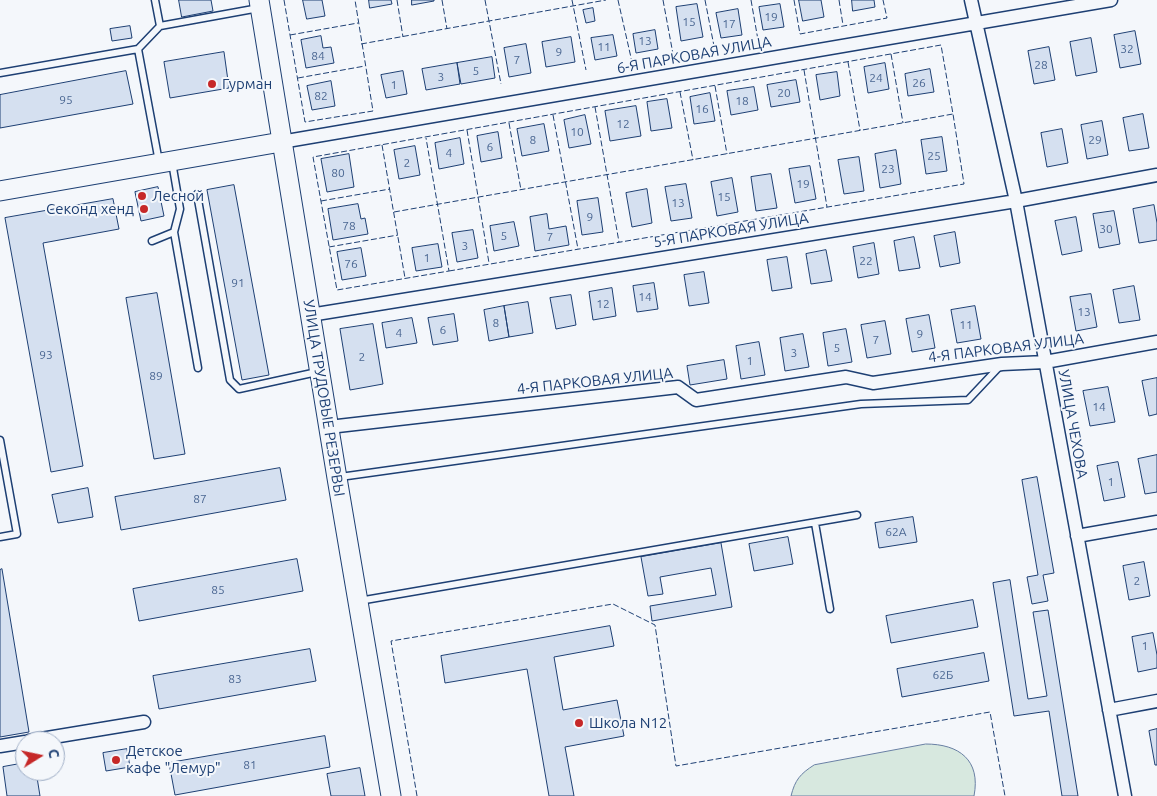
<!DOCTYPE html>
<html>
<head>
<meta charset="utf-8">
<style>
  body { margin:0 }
  #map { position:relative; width:1157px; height:796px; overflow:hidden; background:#f4f7fb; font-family:Ubuntu,sans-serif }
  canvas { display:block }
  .north { position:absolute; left:15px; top:731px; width:50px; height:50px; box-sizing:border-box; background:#f4f7fb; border:1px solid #9eadc5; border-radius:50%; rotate:80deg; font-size:14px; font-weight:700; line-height:20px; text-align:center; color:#1d3f73 }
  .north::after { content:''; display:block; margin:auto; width:18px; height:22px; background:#c62828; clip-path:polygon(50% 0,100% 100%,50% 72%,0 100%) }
</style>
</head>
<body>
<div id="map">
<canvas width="1157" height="796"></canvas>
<div class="north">С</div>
</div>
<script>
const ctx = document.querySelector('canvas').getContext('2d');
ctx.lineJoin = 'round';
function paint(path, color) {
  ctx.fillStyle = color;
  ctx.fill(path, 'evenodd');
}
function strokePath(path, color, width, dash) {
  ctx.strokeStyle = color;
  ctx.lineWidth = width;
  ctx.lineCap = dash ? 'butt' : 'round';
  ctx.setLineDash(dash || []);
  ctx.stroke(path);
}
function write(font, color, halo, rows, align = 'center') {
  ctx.font = font + ' Ubuntu,sans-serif';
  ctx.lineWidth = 4;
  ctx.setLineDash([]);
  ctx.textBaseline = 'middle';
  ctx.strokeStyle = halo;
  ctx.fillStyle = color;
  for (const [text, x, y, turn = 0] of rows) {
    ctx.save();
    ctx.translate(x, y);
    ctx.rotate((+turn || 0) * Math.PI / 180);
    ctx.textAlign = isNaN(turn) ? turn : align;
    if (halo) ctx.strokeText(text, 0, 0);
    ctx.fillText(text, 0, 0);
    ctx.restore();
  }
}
const green = new Path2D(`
  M926,744C959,744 981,760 974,796H791C795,780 800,774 814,765Z`);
paint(green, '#d7e8df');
strokePath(green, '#687fa3', 1);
const building = new Path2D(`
  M179,0H211L213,11L182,17Z
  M303,0H322L325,16L307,19Z
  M369,0H391L392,4L370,8Z
  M412,0H434V1L412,5Z
  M799,0H821L824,17L803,21Z
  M852,0H874L875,7L853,11Z
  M697,4L703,37L681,41L676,7Z
  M780,4L784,27L763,30L759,7Z
  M593,8L595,21L586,23L583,10Z
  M738,9L742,35L721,38L716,13Z
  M130,26L132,38L112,41L110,29Z
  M655,30L658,49L636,53L633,34Z
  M1135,31L1141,64L1120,68L1114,35Z
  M613,35L617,56L595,60L591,38Z
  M321,36L323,48L331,47L334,63L306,68L301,40Z
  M571,37L575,62L546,67L542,42Z
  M1091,38L1097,72L1076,76L1070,42Z
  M526,44L531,73L509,77L504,48Z
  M1049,47L1055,80L1034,84L1028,51Z
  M224,52L229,88L170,98L164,62Z
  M492,57L495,78L461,84L457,63Z
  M457,63L460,84L426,90L422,69Z
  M885,63L889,89L868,93L864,67Z
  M930,69L934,92L908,96L905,74Z
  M126,71L133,104L0,128V95Z
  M403,71L407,94L386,98L381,75Z
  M837,72L840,96L820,100L816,75Z
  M796,80L800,102L771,107L767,85Z
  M331,81L335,106L312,110L307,86Z
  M754,87L758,110L731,115L727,91Z
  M710,93L715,121L694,124L690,97Z
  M667,99L672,128L651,131L647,102Z
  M636,106L641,136L610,141L605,111Z
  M1143,114L1149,148L1129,151L1123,118Z
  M585,115L591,144L569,148L564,120Z
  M1102,121L1108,155L1087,159L1081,125Z
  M544,124L549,151L522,156L517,129Z
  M1062,129L1068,163L1047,167L1041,133Z
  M498,132L502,158L481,162L477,136Z
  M942,137L947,171L926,174L921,140Z
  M460,138L464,164L439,169L435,143Z
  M415,146L420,175L399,179L394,150Z
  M896,150L901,184L880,188L875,154Z
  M349,154L354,187L327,192L321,159Z
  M859,157L864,191L844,194L838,160Z
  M810,166L816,199L795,203L789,169Z
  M771,174L777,208L756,211L751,177Z
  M732,178L738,212L717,216L711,182Z
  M686,184L692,218L671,221L665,187Z
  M234,185L269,375L242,380L207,190Z
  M158,187L164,216L141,221L135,192Z
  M647,189L652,223L632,227L626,193Z
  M598,198L603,232L582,235L577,201Z
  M113,199L119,229L43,243L83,466L51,472L5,218Z
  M358,204L361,219L365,218L368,234L333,240L328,209Z
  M1154,205L1157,223V240L1139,243L1133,209Z
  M1114,211L1120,244L1099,248L1093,214Z
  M547,214L549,229L566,226L569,245L535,251L530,217Z
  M1076,217L1082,251L1062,255L1055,221Z
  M514,222L519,246L494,251L490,226Z
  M473,230L478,258L457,262L452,233Z
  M955,232L960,263L940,267L934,236Z
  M914,237L920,268L899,271L894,241Z
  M874,243L879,274L858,278L853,247Z
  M438,244L442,267L416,271L412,248Z
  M361,248L366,276L342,280L337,252Z
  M826,250L832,281L811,284L806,254Z
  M787,257L792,288L772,291L767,260Z
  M704,272L709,303L689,306L684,275Z
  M654,283L658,309L637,312L633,286Z
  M1134,286L1140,320L1119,323L1113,290Z
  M612,288L616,316L593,320L589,292Z
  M157,293L185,454L154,459L126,298Z
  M1091,294L1097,327L1076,331L1070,297Z
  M571,295L576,325L556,329L550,298Z
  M528,302L533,333L509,337L504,306Z
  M504,306L509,337L489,341L484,310Z
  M975,306L981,339L957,343L951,310Z
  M454,314L458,341L433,345L428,318Z
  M929,315L935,348L912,352L906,319Z
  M412,318L417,343L386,348L382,323Z
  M885,321L891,354L867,358L861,325Z
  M373,324L383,384L350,390L340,329Z
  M846,329L852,362L828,366L823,333Z
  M803,334L809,367L785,371L780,338Z
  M759,342L765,375L741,379L736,346Z
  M724,360L727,379L690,385L687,366Z
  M1157,378V414L1149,416L1142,381Z
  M1108,387L1115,422L1090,426L1083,391Z
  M1157,455V492L1145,494L1138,459Z
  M1118,462L1125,497L1104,501L1097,466Z
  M280,468L286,500L121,530L115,497Z
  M1037,477L1054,573L1043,575L1048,601L1032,604L1027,577L1038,575L1022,480Z
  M88,488L93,517L58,523L52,495Z
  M913,517L917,542L879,548L875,523Z
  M788,537L793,564L754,571L749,544Z
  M721,543L732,607L652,621L650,606L716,595L711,568L660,577L663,594L648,596L641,557Z
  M297,559L303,591L139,621L133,589Z
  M1144,562L1150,596L1129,600L1123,566Z
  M2,569L29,732L0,737V570Z
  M1010,580L1028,699L1047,696L1033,612L1048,610L1078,796H1062L1049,711L1014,716L993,583Z
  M973,600L978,627L891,643L886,616Z
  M610,626L614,646L554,657L563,710L617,700L624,736L565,747L574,796H549L527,669L445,683L441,656Z
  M1153,633L1157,655V668L1138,672L1132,637Z
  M310,649L316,681L159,709L153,676Z
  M984,653L989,681L902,697L897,669Z
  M1157,729V765H1155L1149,731Z
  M325,736L330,767L175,795L169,763Z
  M127,749L130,767L106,771L103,753Z
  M25,763V771H36L40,796H7L3,767Z
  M360,768L365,796H331L327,774Z`);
paint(building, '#d5e0f0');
strokePath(building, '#1d3f73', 1);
const service = new Path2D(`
  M155,0L160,26L259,8
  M138,49L160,26
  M0,73L138,49L159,162
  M197,194L230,380L239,389L317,372
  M174,232L198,368
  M152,241L174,232L180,209L172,162
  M0,440L17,534L0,537
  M340,477L861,404L968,400L1000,366
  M815,523L830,609
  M359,601L857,515`);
const minor = new Path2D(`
  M971,0L1016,201L1125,796
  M281,142L1111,0
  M310,315L1016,201L1157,175
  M329,427L678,387L696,400L846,377L873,383L1002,364L1045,362L1157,342
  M1077,536L1157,522
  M1109,710L1157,701
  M29,741L144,722
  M0,746L25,742`);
const secondary = new Path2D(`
  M259,0L337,478L391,796
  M0,191L281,142`);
strokePath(service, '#1d3f73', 9);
strokePath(minor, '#1d3f73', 15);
strokePath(secondary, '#1d3f73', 21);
strokePath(service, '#f4f7fb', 6);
strokePath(minor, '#f4f7fb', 12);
strokePath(secondary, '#f4f7fb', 19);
strokePath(new Path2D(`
  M284,0L305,122L373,111L355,0
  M397,0L403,37
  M442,0L447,29
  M485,0L501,84
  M572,0L586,70
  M618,0L632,62
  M663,0L673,54
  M705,0L714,46
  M751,0L758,40
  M794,0L800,34L887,18L883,0
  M839,0L843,25
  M290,35L358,23
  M361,44L606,0
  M891,54L903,123
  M848,62L860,130
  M804,70L827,207
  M298,78L365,66
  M715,86L727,154
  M680,92L693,160
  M595,107L619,242
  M553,115L578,249
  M509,123L521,190
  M467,130L489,263
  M382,145L405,278
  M321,201L390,189
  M394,212C580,179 767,147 953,114L941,45L313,157L337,290L449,271L426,138
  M329,247L398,235
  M449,271L964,184L953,114
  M417,796L391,641L613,604L655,625L676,766L990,712L1005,796`), '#1d3f73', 1, [6, 2.5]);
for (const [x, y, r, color] of [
  [212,84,5,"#c62828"],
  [142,196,5,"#c62828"],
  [144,209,5,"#c62828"],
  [579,723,5,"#c62828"],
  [116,760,5,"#c62828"]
]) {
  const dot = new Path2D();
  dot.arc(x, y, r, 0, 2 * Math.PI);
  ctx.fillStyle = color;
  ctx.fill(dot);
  strokePath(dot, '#f4f7fb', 2);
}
write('12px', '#4b6792', null, [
  ["19",771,17],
  ["15",689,22],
  ["17",729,24],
  ["13",645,41],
  ["11",604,47],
  ["32",1127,49],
  ["9",559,52],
  ["84",318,56],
  ["7",517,60],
  ["28",1041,65],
  ["5",476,71],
  ["3",441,77],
  ["24",876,78],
  ["26",919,83],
  ["1",394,85],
  ["20",784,93],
  ["82",321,96],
  ["95",66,100],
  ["18",742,101],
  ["16",702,109],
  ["12",623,124],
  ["10",577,132],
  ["8",533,140],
  ["29",1095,140],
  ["6",490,147],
  ["4",449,153],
  ["25",934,156],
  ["2",407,163],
  ["23",888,169],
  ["80",338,173],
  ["19",803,184],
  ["15",724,197],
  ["13",678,203],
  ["9",590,217],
  ["78",349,226],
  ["30",1106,229],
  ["5",504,236],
  ["7",550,237],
  ["3",465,246],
  ["1",427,258],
  ["22",866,261],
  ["76",351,264],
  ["91",238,283],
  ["14",645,297],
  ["12",603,304],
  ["13",1084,312],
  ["8",496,323],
  ["11",966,325],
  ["6",443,330],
  ["4",399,333],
  ["9",920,334],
  ["7",876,340],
  ["5",837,348],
  ["3",794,353],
  ["93",46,355],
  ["2",362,357],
  ["1",750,361],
  ["89",156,376],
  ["14",1099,407],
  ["1",1111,482],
  ["87",200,499],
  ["62А",896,532],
  ["2",1137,581],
  ["85",218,590],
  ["1",1145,646],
  ["62Б",943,675],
  ["83",235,679],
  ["81",250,765]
]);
write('15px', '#1d3f73', '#f4f7fb', [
  ["6-Я ПАРКОВАЯ УЛИЦА",694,55,-10],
  ["5-Я ПАРКОВАЯ УЛИЦА",731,230,-9],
  ["4-Я ПАРКОВАЯ УЛИЦА",1006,348,-7],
  ["4-Я ПАРКОВАЯ УЛИЦА",595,381,-6],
  ["УЛИЦА ТРУДОВЫЕ РЕЗЕРВЫ",324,398,81],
  ["УЛИЦА ЧЕХОВА",1073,424,80]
]);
write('15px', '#1d3f73', '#f4f7fb', [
  ["Гурман",222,84],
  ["Лесной",152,196],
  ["Секонд хенд",134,209,"right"],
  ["Школа N12",589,723],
  ["Детское",126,751],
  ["кафе \"Лемур\"",126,768]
], 'left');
</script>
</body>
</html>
